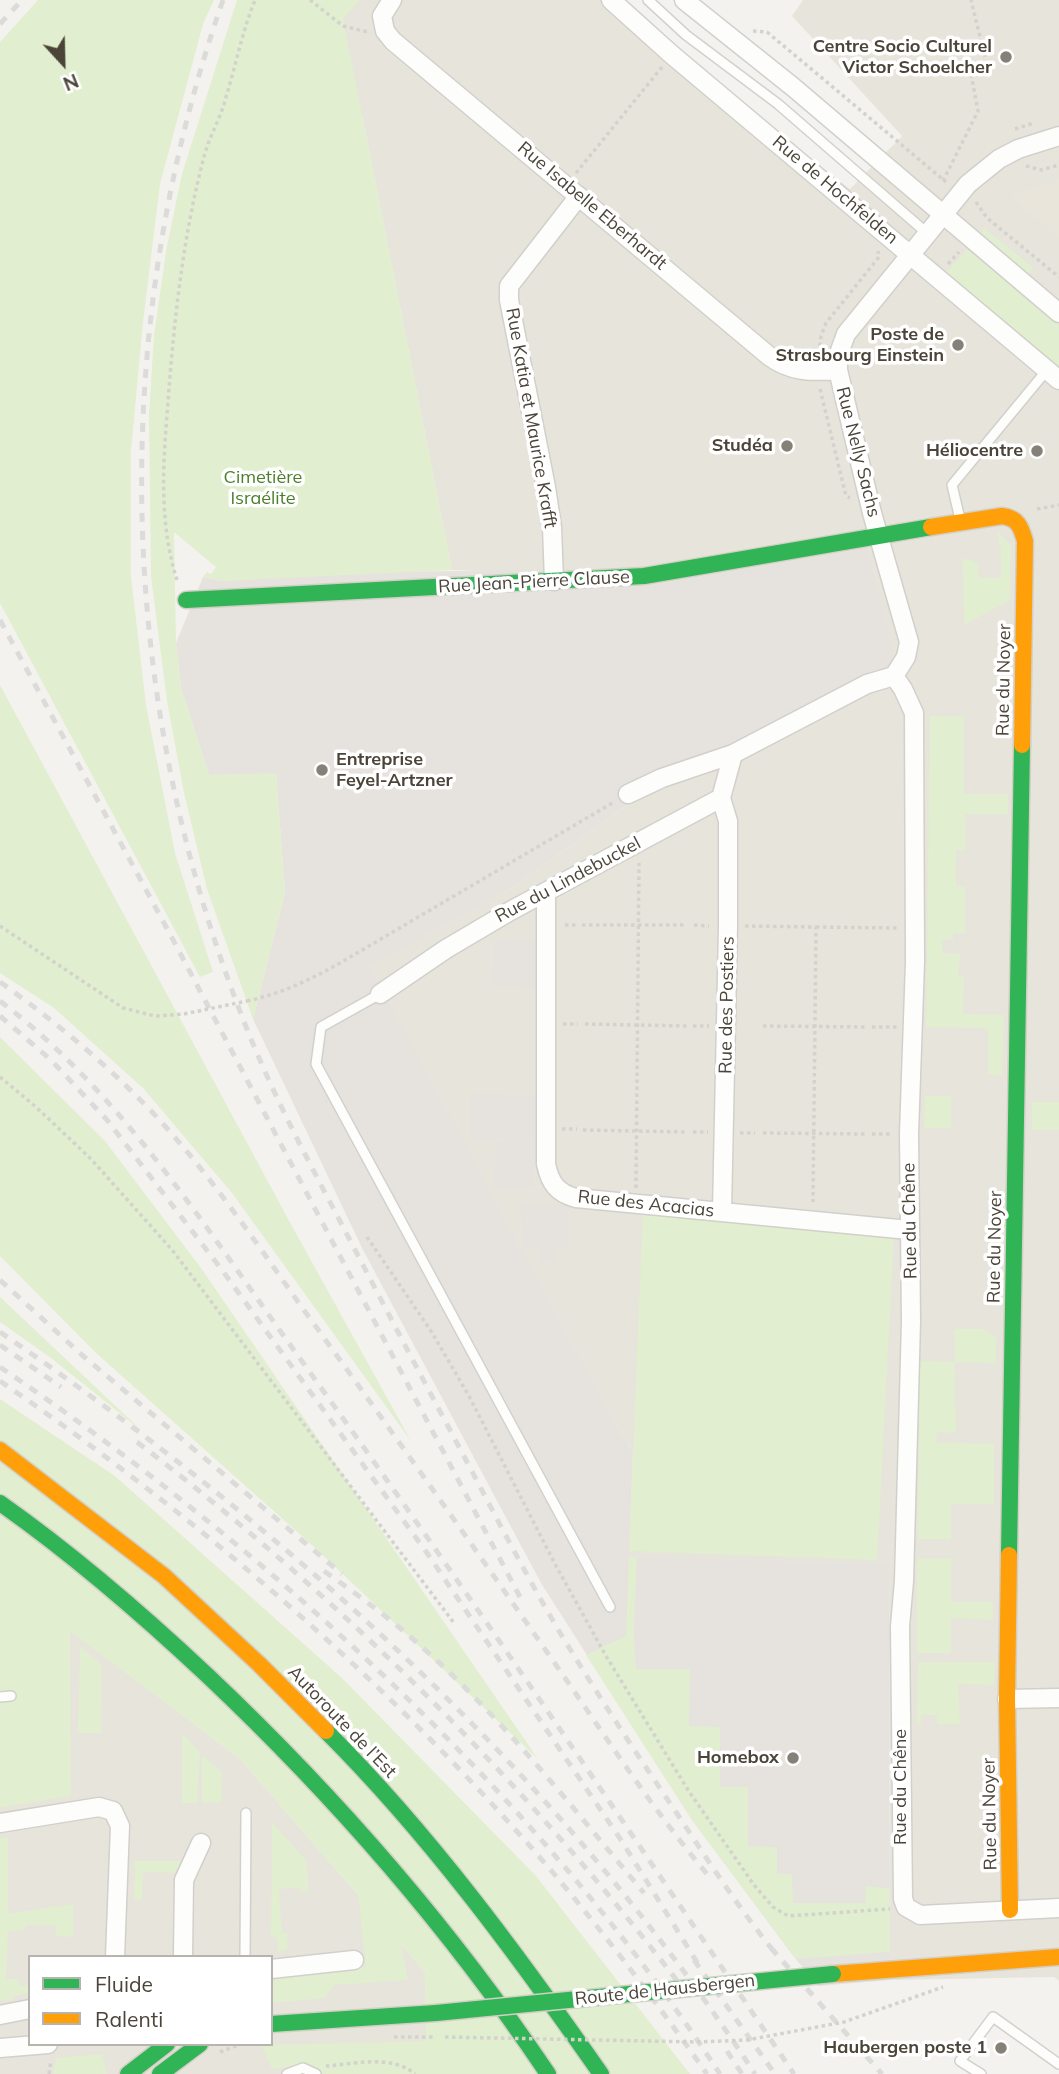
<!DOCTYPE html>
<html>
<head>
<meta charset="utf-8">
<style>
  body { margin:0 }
  #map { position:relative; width:1059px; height:2074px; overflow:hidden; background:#f4f2ee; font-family:Mulish,sans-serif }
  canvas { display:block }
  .legend { position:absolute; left:28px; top:1955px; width:245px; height:91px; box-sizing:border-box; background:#fff; border:2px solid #b7b4b0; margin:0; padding:9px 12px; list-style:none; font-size:21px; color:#4b4439 }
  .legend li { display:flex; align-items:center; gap:14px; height:35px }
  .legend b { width:35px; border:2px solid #b7b4b0 }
  .north { position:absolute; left:28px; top:28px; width:70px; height:70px; -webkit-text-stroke:5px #fff; paint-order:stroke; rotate:158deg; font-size:19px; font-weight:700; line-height:28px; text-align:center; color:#4b4439 }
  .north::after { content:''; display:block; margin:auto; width:24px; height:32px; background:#4b4439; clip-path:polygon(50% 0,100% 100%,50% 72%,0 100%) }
</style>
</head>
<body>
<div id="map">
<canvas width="1059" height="2074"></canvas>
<ul class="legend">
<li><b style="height:9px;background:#30b455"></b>Fluide</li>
<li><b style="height:9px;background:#ff9f0a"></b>Ralenti</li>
</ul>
<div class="north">N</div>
</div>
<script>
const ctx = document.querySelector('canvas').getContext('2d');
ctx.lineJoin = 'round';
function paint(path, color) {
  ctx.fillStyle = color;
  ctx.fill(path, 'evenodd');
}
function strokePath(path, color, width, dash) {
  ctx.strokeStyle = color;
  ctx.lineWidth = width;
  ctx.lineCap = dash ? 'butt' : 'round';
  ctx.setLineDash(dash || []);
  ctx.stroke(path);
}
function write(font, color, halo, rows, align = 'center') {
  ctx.font = font + ' Mulish,sans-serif';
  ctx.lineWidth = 7;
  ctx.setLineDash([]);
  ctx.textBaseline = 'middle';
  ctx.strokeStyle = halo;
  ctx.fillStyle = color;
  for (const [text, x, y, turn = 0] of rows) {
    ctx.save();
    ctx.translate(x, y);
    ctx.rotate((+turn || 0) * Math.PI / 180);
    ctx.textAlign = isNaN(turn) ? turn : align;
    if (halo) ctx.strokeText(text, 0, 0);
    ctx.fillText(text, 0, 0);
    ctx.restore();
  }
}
paint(new Path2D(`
  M348,0H609L850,189L902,136L792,16L803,0H1059V1981L1054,1977L890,1980L889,1566L629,1557L633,1452L623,1437L368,967L504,893L633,801L741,581L452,570L362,115L258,89Z
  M70,1630L240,1759L425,1972L427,2052L437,2074H0V1755ZM30,1957H271V2044H30Z`), '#e7e4dc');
paint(new Path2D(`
  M867,546L898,675L633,801L504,893L369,967L623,1437L633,1452L629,1557L889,1565L890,1980L818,1986L791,1953L692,1820L541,1583L363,1250L253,1019L285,893L276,774L209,775L181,688L176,643L203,577L222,581L370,572L638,569Z`), '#e6e2de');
paint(new Path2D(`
  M1059,181V238L1009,196Z`), '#eae5da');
paint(new Path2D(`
  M38,0H214L203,24L160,184L143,322L131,451V577L146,705L175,853L213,972L200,977L0,603V42Z
  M237,0H360L343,19L452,570L222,581L203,577L207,572L211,574L216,567L174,532L176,643L181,688L209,775L276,773L285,893L253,1019L207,889L184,793L167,701L151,576L149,415L154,335L167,246L182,174Z
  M984,228L1034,268L1026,277L979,234Z
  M967,249C997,274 1029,295 1059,320V372L944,275Z
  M997,531L1011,545L1010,600L964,625L963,558L978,563L979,578H1001V551Z
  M0,685L293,1228L411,1441L232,1193L143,1088L54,1008L0,973Z
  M930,716H964V794H1008V814H965L966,850H956V886L965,887V933H953V940L942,939L943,953L960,954L958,976L964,977L963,1014L1004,1015L1002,1076L988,1074V1028L926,1027Z
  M0,1037L105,1141L201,1268L538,1759L313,1546L96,1353L0,1256Z
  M925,1096H951V1128H924Z
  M1032,1102H1059V1130H1032Z
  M643,1212L894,1236L877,1560L629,1551Z
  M0,1297L142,1431L51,1358L0,1322Z
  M955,1329H984L996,1338V1363L955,1362L954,1406H956V1433L937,1432L936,1442L994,1444V1504H951V1539H918L920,1361L955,1362Z
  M0,1399L115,1476L342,1678L536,1876L690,2074H323L308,2064L272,2069L261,2045L426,2041L425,1972L401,1945L408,1980L334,1985L325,1998L271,2003V1975L366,1967L358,1895L240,1759L70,1631L71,1796L0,1808Z
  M629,1557H637L634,1635L636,1669H690L689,1726L720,1727V1787H748V1846L777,1847V1874H792L793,1903H865L866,1886L889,1888L890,1952L796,1959L692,1820L586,1655L626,1636Z
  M951,1558V1602H993V1620L951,1618V1653H917V1559Z
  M80,1646L102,1665L101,1733H78Z
  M918,1662H995L994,1685L958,1684L960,1724H937V1715H921V1724H917Z
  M182,1733L200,1752L197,1803H182Z
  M204,1756L221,1771L222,1802L202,1803V1759Z
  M272,1822L306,1860L309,1891H301L299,1887L279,1889L282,1933H288L287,1950L278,1951V1938L271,1936Z
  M8,1837V1914L73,1904V1937L56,1936V1926L26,1925L25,1930L8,1931L6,1979H17L21,1986L30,1984V1993L14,1996L13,1999L0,2001V1838Z
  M135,1861H180V1873L143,1872L142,1900L134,1899Z
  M102,2054L107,2074H53L56,2058Z`), '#e1eecf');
paint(new Path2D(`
  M494,939L538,940L537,987L493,986Z
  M376,985L392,1015L348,1039L364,1070L341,1082L358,1114L404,1090L420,1119L374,1144L408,1206L453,1182L469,1212L424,1237L458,1299L503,1275L519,1305L474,1330L491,1361L503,1355L564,1468L614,1442L622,1456L632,1458L626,1537L620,1540L624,1548V1554L614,1560L623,1576L622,1580L618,1583L622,1591V1598L618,1599L621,1605L620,1635L609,1640L568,1562L575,1559L573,1554L565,1557L531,1493L538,1489L535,1484L528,1488L500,1436L507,1432L505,1428L497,1430L470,1379L477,1375L474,1371L467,1374L440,1322L446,1319L444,1314L437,1317L409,1265L415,1262L414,1257L406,1260L379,1210L386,1206L382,1200L376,1203L348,1152L355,1149L353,1143L345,1147L318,1095L324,1092L322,1087L315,1090L290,1044Z
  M470,1094L536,1095V1140L470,1139Z
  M495,1141H535L534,1187H494Z
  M569,1204V1247H557V1262L541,1263V1248H522L521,1205Z
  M637,1557L865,1564V1590L869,1591L870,1601H855L854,1595H822V1611L661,1610L660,1669H636L634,1635Z`), '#e6e3df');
const lane = new Path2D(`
  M648,0L686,35L778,104L928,234
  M960,519L952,485L1047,370
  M380,994L321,1027L316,1064L610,1607
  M0,1697L11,1696
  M245,1957L246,1813
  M287,2074L303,2068L316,2074
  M981,2074L960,2061L993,2017L1059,2064`);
const street = new Path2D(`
  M392,0L382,16L385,31L393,41L769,356C790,372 812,372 838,370
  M611,0L671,54L1059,380
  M684,0L793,87L1059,313
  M1059,136L1018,149L999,159L968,184L846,334L838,356V370L872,513L909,642L906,657L894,676L903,689L914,713L915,962L909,1134L911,1321L904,1581L900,1626L903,1899L906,1907L920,1915L1059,1908
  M554,581L552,527L546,487L509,300V286L579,196
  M628,794L662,778L733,754L867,684L894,676
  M721,798L728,821V926L722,1212
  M546,893V1164C550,1183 557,1193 576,1198L909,1230
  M380,994L446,949L512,910L721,798L733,754
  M1007,1699L1059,1698
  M0,1823L99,1807L113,1811L120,1826L115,1957
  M183,1957L184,1880L201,1843
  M271,1969L354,1960
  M0,2015L30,2009
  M0,2048L48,2044`);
const fast = new Path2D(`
  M186,600L644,576L931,527
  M0,1503C74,1555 142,1614 208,1676C336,1797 450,1928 548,2074
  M1009,1555L1022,745
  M326,1731C430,1835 517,1954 601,2074
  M271,2024L436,2013
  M128,2074L167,2044
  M160,2074L200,2044`);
const slow = new Path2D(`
  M931,527L1002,516C1018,518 1021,527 1025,541L1022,745
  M0,1450L164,1576L259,1664L326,1731
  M1009,1555L1007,1699L1010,1910
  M833,1974L1059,1957`);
strokePath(lane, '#d2d0cb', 12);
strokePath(street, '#d2d0cb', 21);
strokePath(fast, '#d3cfc5', 19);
strokePath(slow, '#d3cfc5', 19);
strokePath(new Path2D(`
  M310,0L343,26L368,32
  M753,31L767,32L946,182
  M1015,129L1034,123
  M1026,166L1041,170L1059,165
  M576,173L662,67
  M943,181L978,111L970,69L987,65L971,0
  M976,202L987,218L1059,277
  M948,264L959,252
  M819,353L821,336L826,323L879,257L878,251
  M820,389L846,496L850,498
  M1037,509L1059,505
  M177,580C157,517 164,453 169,389C175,312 184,232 204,157C209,136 221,118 226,97C236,65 242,32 255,0
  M565,925H577
  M582,925H687
  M694,925L709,926
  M0,926L123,1008L155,1016L184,1014
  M745,926L816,927L813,1202
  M816,927L898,928
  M247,1001C280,994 310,980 340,963L614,802
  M563,1024H578
  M585,1024L688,1026
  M693,1026H709
  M763,1026L868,1027
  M872,1027H897
  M0,1077L36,1107L91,1159L173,1251L454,1623
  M562,1129H577
  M583,1130L686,1132
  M693,1132H708
  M740,1133H755
  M763,1133L866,1134
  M872,1134H893
  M636,1188L639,863
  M367,1237L431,1331L469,1396L555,1564L606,1656L688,1790L754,1885L773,1907L788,1916L890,1909
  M220,2052L241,2044
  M326,2066C354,2064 392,2054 415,2074
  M49,2074L51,2060`), '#d3d2cc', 3.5, [3.5, 3.5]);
strokePath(lane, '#fdfdfc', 9);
strokePath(street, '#fdfdfc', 18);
strokePath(fast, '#30b455', 16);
strokePath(slow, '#ff9f0a', 16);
strokePath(new Path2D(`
  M223,0C104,341 116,718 256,1051C281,1110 311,1166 341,1223C377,1292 413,1361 450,1430C487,1499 522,1569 562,1636C599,1697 638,1756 678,1815C709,1862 740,1910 776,1954
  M0,24L22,0
  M0,620L171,936L520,1597
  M0,982C60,1025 115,1071 164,1125C217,1184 261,1250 306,1313C388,1426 469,1540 549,1655C601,1729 649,1805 707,1874
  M0,1001C124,1095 211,1236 301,1360C471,1595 632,1835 794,2074
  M0,1016L51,1060L107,1120L222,1270L427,1553L621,1840L700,1967
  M0,1280L82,1355L342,1574
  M0,1332C292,1532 560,1775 755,2074
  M0,1345L61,1387
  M0,1367C273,1552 539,1797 720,2074
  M0,1381C202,1520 389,1682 549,1868C605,1934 657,2003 707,2074
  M137,1442C347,1603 531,1788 691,1999
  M324,1571C358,1595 391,1619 422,1647C504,1720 573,1808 644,1893
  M771,1948L882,2074
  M694,1960L775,2074
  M727,2051L742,2074`), '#dbdbda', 5, [9, 9]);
const fastBridge = new Path2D(`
  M436,2013L833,1974`);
strokePath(fastBridge, '#d3cfc5', 19, []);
strokePath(new Path2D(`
  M184,1014L247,1001
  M394,2037H434
  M445,2037L697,2042L747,2040L844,2022L943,1987`), '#d3d2cc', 3.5, [3.5, 3.5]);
strokePath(fastBridge, '#30b455', 16);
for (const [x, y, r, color] of [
  [1006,57,7,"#868178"],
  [958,345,7,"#868178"],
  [787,446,7,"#868178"],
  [1037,451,7,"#868178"],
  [322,770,7,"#868178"],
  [793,1758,7,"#868178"],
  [1001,2048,7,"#868178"]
]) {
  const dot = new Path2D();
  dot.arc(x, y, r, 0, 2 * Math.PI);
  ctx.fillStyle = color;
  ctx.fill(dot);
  strokePath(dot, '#fff', 2.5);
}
write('bold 18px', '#4b4439', '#fff', [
  ["Centre Socio Culturel",992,47],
  ["Victor Schoelcher",992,68],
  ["Poste de",944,335],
  ["Strasbourg Einstein",944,356],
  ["Studéa",773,446],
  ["Héliocentre",1023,451],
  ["Entreprise",336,760,"left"],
  ["Feyel-Artzner",336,781,"left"],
  ["Homebox",779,1758],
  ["Haubergen poste 1",987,2048]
], 'right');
write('18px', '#4b4439', '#fff', [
  ["Rue de Hochfelden",835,190,40],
  ["Rue Isabelle Eberhardt",592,206,40],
  ["Rue Katia et Maurice Krafft",531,418,80],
  ["Rue Nelly Sachs",858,452,76],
  ["Rue Jean-Pierre Clause",534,582,-3],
  ["Rue du Noyer",1004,680,-89],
  ["Rue du Lindebuckel",568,880,-28],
  ["Rue des Postiers",727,1005,-89],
  ["Rue des Acacias",646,1204,6],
  ["Rue du Chêne",910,1221,-91],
  ["Rue du Noyer",995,1247,-89],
  ["Autoroute de l’Est",342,1722,46],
  ["Rue du Chêne",901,1787,-90],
  ["Rue du Noyer",990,1814,-91],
  ["Route de Hausbergen",665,1990,-6]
]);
write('18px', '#4a7f2a', '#fff', [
  ["Cimetière",263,478],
  ["Israélite",263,499]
]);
</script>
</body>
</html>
